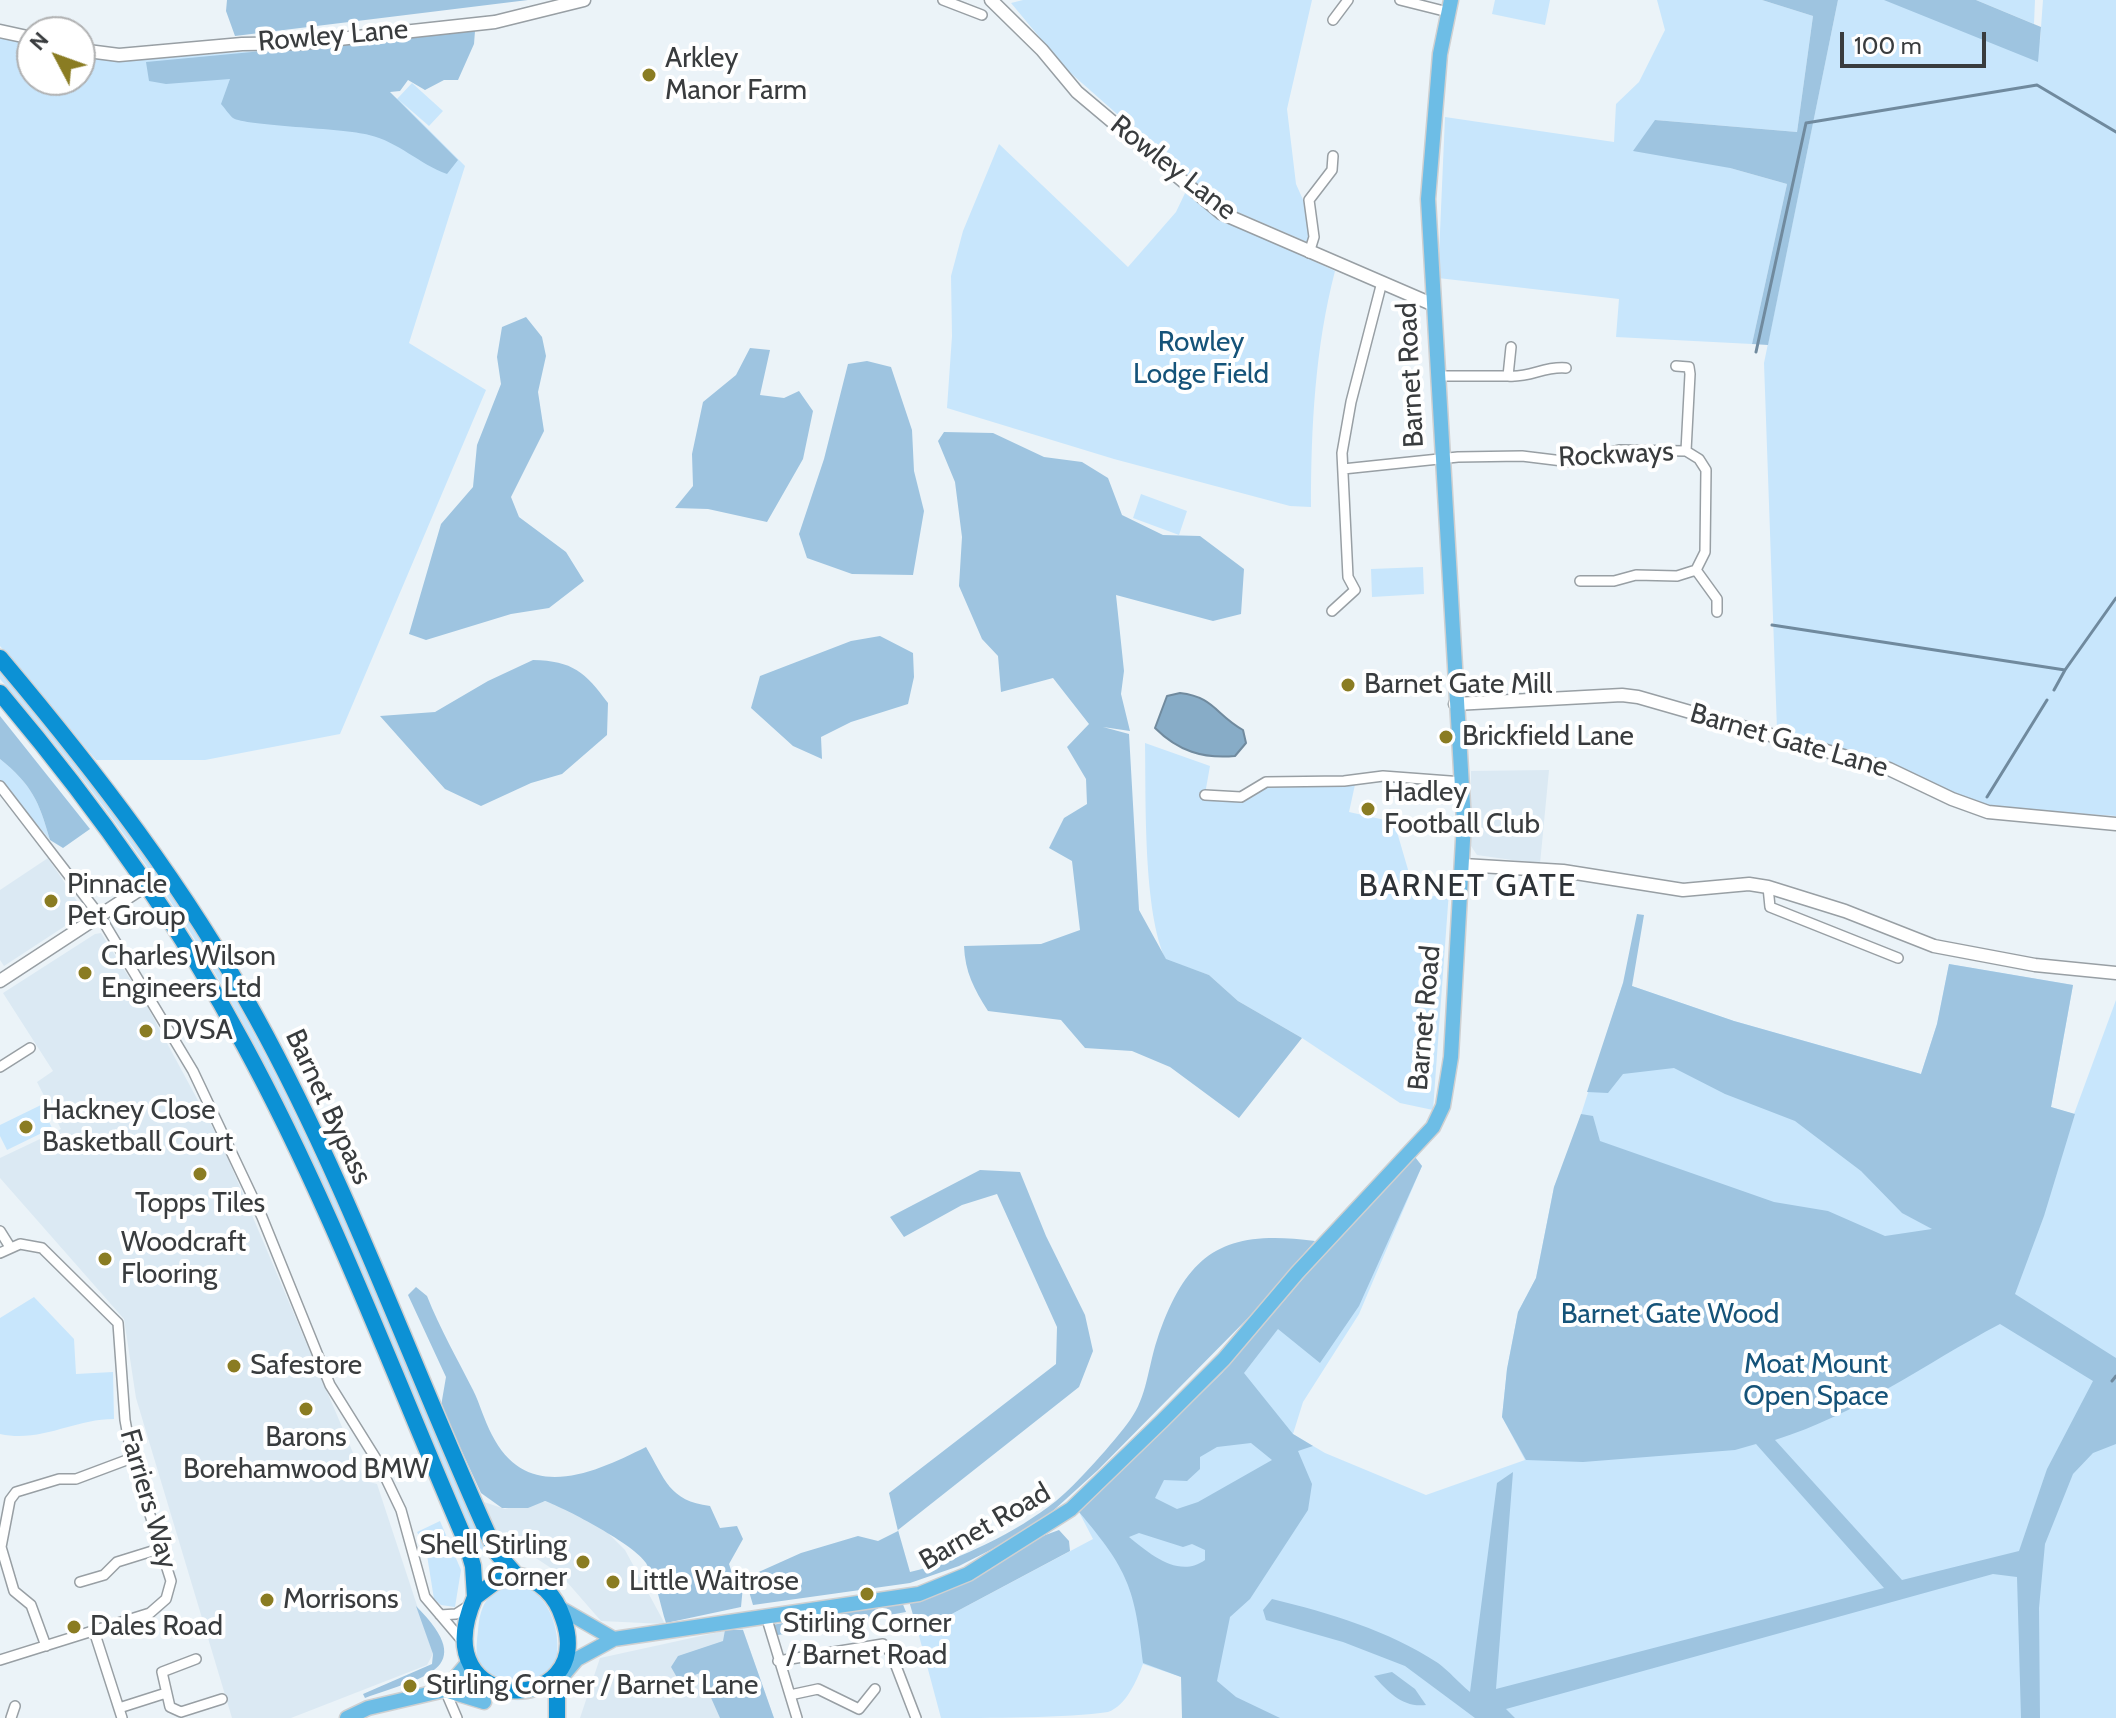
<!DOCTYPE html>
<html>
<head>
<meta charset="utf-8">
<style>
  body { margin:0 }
  #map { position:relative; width:2116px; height:1718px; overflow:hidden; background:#ebf3f8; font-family:Cabin,sans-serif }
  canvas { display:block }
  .north { position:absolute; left:16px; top:16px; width:80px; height:80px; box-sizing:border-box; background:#fff; border:2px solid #b0b1b2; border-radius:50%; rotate:311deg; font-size:22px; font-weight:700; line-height:32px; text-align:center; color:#393c3e }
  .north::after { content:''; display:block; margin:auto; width:28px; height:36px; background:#8a7c22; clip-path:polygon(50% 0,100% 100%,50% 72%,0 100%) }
  .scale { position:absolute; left:1840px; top:32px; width:146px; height:36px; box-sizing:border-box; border:4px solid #393c3e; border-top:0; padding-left:10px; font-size:24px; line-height:28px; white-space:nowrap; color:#393c3e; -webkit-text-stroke:6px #fff; paint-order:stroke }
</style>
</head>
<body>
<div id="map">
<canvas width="2116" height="1718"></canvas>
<div class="north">N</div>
<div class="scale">100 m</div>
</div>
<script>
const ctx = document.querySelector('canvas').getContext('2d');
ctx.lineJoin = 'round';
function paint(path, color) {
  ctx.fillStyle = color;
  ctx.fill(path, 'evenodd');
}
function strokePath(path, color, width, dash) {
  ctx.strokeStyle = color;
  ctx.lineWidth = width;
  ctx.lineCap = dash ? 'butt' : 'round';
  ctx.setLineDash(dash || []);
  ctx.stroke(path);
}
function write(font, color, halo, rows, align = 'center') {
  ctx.font = font + ' Cabin,sans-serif';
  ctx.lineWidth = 8;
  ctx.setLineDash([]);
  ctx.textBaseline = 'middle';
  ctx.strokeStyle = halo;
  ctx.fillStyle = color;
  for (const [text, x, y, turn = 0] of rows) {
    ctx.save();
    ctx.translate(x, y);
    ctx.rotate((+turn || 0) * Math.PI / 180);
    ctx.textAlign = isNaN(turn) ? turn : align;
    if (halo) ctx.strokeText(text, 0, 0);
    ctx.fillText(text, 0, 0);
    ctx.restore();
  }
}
paint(new Path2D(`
  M1549,770L1540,864L1477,855L1471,846V771Z
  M48,858L85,913L4,966L0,960V890Z
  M101,933L147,1006L223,1147L365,1481L377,1484L433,1654L427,1665L291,1718H232L136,1398L124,1319L0,1178V1158L61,1129L37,1082L53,1071L3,993L95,934Z
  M475,1499L505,1509L534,1500L562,1504L595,1520L625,1550L665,1624L601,1621L560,1574L495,1531Z
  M742,1627L774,1718H580L600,1658Z`), '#dbe9f3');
paint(new Path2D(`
  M1023,0H1312L1287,109L1296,184L1308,211L1311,236L1307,242L1228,208L1192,180L1066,69L1011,3Z
  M1495,0H1550L1545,25L1492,14Z
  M1657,0H1762L1813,16L1797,132L1655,120L1730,168L1787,184L1752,344L1616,337L1619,299L1438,278L1445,117L1614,142L1616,104L1639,82L1665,30Z
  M1838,0H1936L2040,41L2043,0H2116V816L1997,808L1955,796L1888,761L1777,730L1764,363Z
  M1976,0H2035L2034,24L1981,2Z
  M0,35L32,42V80H80V53L117,61L333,45L397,99L412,83L443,111L429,126L399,100L465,166L409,343L486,390L340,734L205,760H96L0,646Z
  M999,144L1128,267L1176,212L1187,189L1224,219L1335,271C1315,348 1311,427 1311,507L1290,506L1114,459L947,408L952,336L951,276L963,231Z
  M1141,494L1187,511L1179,535L1133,518Z
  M1423,567L1424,594L1372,597L1371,569Z
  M0,672C75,759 148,849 206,948C319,1138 398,1348 485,1550L481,1553C397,1363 325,1167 223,987C160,876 83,775 0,679Z
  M1145,743L1210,766L1205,794L1241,797L1266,782L1356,780L1349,812L1385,820L1390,808L1416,897L1435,896L1449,891L1433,1110L1400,1103L1302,1038L1238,1001L1209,975L1166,960C1143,913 1146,799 1145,743Z
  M0,759C32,785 39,801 50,840L0,780Z
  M1949,964L2073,985L2051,1107L2074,1114L2116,1000V1718H1223L1181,1677L1143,1664C1137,1680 1126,1706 1108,1712C1070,1718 985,1718 941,1718L918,1632L1093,1539L1079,1512L1222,1373L1331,1246L1415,1157L1422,1166L1359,1314L1303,1402L1293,1434L1325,1453L1426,1495L1525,1460L1502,1417L1507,1369L1518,1312L1536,1278L1554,1187L1570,1149L1623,983L1734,1021L1921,1074L1937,1024Z
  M41,1105L52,1128L7,1150L0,1136V1125Z
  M34,1297L74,1339L76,1374L113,1372L114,1419C73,1419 42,1443 0,1434V1318Z
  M440,1521L461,1570L455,1607L441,1605L434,1599L426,1549L417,1532Z
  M525,1585C562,1606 567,1662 542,1696C489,1712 471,1680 478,1631C479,1618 481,1606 490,1596C499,1586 512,1585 525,1585Z`), '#c8e6fc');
paint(new Path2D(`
  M227,0H528L235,36L226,11Z
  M1762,0H1838L1768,345L1752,344L1787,184L1730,168L1633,151L1655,120L1797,132L1813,16Z
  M1884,0H1976L2041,27L2038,62Z
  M475,31L474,44L458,80H444L425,90L408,80L400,91L390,92L458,160L447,174C419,164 399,142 369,135C344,128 244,126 233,118C229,115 225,108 221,104L230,79L166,84L149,81L146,62Z
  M526,317L542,337L546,356L538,392L544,431L511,497L519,517L566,552L584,581L549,608L511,614L426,640L409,634L441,524L473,487L477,445L501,384L497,357L502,327Z
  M750,348L770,350L760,395L784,398L799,391L813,411L803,459L767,522L708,509L675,508L693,486L692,454L703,402L736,375Z
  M867,361L891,367L912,430L914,471L924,511L913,575L852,574L807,558L799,534L824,459L848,364Z
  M944,432L993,433L1044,457L1082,462L1108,478L1122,515L1163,535L1200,536L1244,569L1241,614L1213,621L1116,595L1124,671L1121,694L1130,731L1103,727L1129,734L1139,910L1166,959L1209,975L1238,1001L1302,1038L1239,1118L1170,1067L1132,1051L1085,1048L1061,1020L988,1011C974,989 965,972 964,946L1041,944L1080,930L1072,861L1049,848L1064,818L1087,804L1086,779L1067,747L1089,724L1053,678L1001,692L998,656L982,639L959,586L962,537L955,482L938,441Z
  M880,636L913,653L914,677L908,704L851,722L821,737L822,759L793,746L751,708L760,676L851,641Z
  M533,660C573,661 585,672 608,703L607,735L562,774L531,783L481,806L445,789L380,716L435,712L488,681Z
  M0,716L90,829L63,848L50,840C39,801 32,785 0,759Z
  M1637,914L1644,915L1632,986L1734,1021L1921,1074L1937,1024L1949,964L2073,985L2051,1107L2075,1114L2044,1216L2015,1294L2116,1358V1444L2093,1453L2073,1474L2045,1544L2039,1608L2040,1718H2021L2017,1577L1993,1574L1506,1709L1515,1718H1475L1405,1666L1343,1642L1266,1620L1263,1610L1272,1599C1330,1613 1387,1630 1438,1663C1449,1671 1459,1683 1470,1692L1497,1483L1513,1472L1496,1689L1884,1588L1756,1444L1735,1450L1583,1462L1526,1460L1502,1417L1507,1369L1518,1312L1536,1278L1554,1187L1581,1114L1593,1116L1600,1141L1774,1202L1828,1211L1885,1236L1932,1229L1902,1213L1861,1171L1795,1121L1725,1094L1674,1068L1623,1074L1608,1093L1587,1092L1623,983ZM2000,1324L2093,1381L2047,1469L2019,1551L1902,1580L1775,1440C1858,1414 1924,1364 2000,1324Z
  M1415,1157L1422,1166L1359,1306L1320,1363L1278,1329L1244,1373L1293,1434L1313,1446L1298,1451L1312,1484L1308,1510L1250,1599L1230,1617L1217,1681L1236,1697L1280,1718H1182L1181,1677L1143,1663C1135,1588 1128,1570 1079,1512L1222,1373L1331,1246ZM1251,1443L1272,1460L1198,1502L1177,1509L1155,1498L1164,1480L1187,1481L1200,1469V1457L1217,1447ZM1139,1533L1183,1547L1192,1544L1205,1550V1560C1179,1579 1150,1554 1129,1537Z
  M980,1170L1020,1172L1046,1236L1085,1315L1093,1351L1079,1387L898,1530L910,1572C958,1561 1017,1532 1056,1501C1075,1486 1115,1441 1130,1420C1147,1397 1148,1367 1157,1340C1187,1252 1223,1229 1315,1241L1254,1312L1098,1470L1044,1519L1012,1539L959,1566L910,1583L753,1605L748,1588L752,1575L801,1553L858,1536L878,1541L898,1531L889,1493L1056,1364L1057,1327L997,1194L962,1205L904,1237L890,1217Z
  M416,1287L427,1296C440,1329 457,1358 473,1390C480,1404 484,1420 492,1435C527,1504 594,1473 646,1447C665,1479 669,1501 710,1506L720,1528L737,1526L743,1539L729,1564L735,1582L743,1586L741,1607L666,1623C660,1605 656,1579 646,1563C635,1545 567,1509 545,1501L528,1508H502L481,1493L441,1406L446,1377L408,1295Z
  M1059,1530L1069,1541L1070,1551L918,1632L909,1601L971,1580L1040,1537Z
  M902,1602L906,1612L778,1635L772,1633V1625Z
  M416,1606C481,1671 421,1677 365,1698L363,1694L432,1664L433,1654Z
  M725,1630H743L774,1718H720L700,1673L679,1681L671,1667L678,1656L723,1641Z
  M1392,1672L1415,1689L1426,1705C1403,1708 1388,1692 1374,1676Z`), '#9ec4e0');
const water = new Path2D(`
  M1180,693C1214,697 1215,714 1243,730L1246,743L1235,756C1203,759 1178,751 1155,728L1167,696Z`);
paint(water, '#87acc7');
strokePath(water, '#708a9e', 2);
strokePath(new Path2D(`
  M1756,352L1806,123L2037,85L2116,132
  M1772,625L2065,670L2116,598
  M2054,690L2065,670
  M1987,797L2047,700
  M2112,1381L2116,1376`), '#708a9e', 3);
const street = new Path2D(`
  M943,0L982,15
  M1400,0L1448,12
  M1333,20L1348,0
  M1309,253L1314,237L1309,200L1332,170L1333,156
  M1676,366L1689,367L1690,374L1686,451
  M1438,376H1508L1511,347
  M1508,376C1531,378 1543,366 1566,368
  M1343,469L1458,457L1522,456L1571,462L1619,450L1686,451L1699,459L1706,470L1705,552L1696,570L1677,576L1636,575L1614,581H1580
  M1696,570L1717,599V612
  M1332,611L1355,590L1348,577L1342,453L1351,402L1382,282
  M0,786L100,916L193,1071L262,1217L330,1385L378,1462L401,1510L425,1597L465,1644
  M1205,795L1241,797L1266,782L1344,781L1383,776L1463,782
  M1768,887L1770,907L1898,958
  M0,1067L30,1048
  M0,1231L10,1247
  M0,1253L20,1244L42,1248L118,1323L125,1420L132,1458L171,1581L166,1599L150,1613L0,1660
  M80,1582L104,1575L117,1562L162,1548
  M440,1615L456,1614L473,1603
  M766,1616L797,1718
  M94,1631L122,1718
  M46,1646L31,1605L14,1591L1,1547L10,1500L16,1492L59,1479H76L132,1458
  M196,1659L162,1672L170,1707L181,1712L222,1699
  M778,1661L883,1644L891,1653L916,1718
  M445,1690L457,1718
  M790,1695L818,1689L859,1709L875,1689
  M119,1708L166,1693
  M11,1718L15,1706`);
const secondary = new Path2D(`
  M991,0L1042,50L1077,92L1221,213L1434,305
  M0,31L32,38
  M80,50L119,55L242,44L302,43L495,22L584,0
  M1455,704L1622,695L1638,697L1889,769L1952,799L1988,812L2116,824
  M1463,865L1563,871L1683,890L1749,884L1768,887L1845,911L1934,946L2035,965L2116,973
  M0,981L148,884`);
const primary = new Path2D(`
  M560,1608L614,1639L919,1594L968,1574L1071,1509L1162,1421L1224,1359L1297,1273L1433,1127L1443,1106L1451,1057L1464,822L1428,199L1440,54L1451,0
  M565,1673L577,1659L614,1639
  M445,1690L467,1664
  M347,1718L368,1708L445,1690L484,1702`);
const highway = new Path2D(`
  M0,658C96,772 185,887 256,1017C350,1188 415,1375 496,1552L516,1575
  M0,693C93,803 176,918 244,1045C330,1203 394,1376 466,1542L473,1566L475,1597
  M516,1575C540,1579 556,1596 563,1618C599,1718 421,1718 475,1597L495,1582Z
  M557,1691V1718`);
strokePath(street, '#989fa4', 12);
strokePath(secondary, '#989fa4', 15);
strokePath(primary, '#cfd0d1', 17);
strokePath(highway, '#cfd0d1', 19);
strokePath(street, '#fff', 9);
strokePath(secondary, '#fff', 12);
strokePath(primary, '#6dbde6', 14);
strokePath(highway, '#0c91d5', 16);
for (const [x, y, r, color] of [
  [649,75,8,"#8a7c22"],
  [1348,685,8,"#8a7c22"],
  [1446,737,8,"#8a7c22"],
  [1368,809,8,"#8a7c22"],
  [51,901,8,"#8a7c22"],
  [85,973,8,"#8a7c22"],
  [146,1031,8,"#8a7c22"],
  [26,1127,8,"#8a7c22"],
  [200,1174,8,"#8a7c22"],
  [105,1259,8,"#8a7c22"],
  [234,1366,8,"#8a7c22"],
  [306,1409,8,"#8a7c22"],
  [583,1562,8,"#8a7c22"],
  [613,1582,8,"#8a7c22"],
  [867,1594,8,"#8a7c22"],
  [267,1600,8,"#8a7c22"],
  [74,1627,8,"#8a7c22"],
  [410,1686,8,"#8a7c22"]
]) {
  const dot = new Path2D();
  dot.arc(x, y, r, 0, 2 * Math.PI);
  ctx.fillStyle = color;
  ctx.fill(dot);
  strokePath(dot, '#fff', 3);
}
write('28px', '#393c3e', '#fff', [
  ["Rowley Lane",333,36,-5],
  ["Rowley Lane",1173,168,38],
  ["Barnet Road",1411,375,-93],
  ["Rockways",1616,455,-3],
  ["Barnet Gate Lane",1789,741,16],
  ["Barnet Road",1425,1018,-85],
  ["Barnet Bypass",328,1107,65],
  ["Farriers Way",148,1499,74],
  ["Barnet Road",985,1527,-30]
]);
write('28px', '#393c3e', '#fff', [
  ["Arkley",665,59],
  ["Manor Farm",665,91],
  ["Barnet Gate Mill",1364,685],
  ["Brickfield Lane",1462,737],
  ["Hadley",1384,793],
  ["Football Club",1384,825],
  ["Pinnacle",67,885],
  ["Pet Group",67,917],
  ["Charles Wilson",101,957],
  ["Engineers Ltd",101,989],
  ["DVSA",162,1031],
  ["Hackney Close",42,1111],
  ["Basketball Court",42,1143],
  ["Topps Tiles",200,1204,"center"],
  ["Woodcraft",121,1243],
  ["Flooring",121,1275],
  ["Safestore",250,1366],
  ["Barons",306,1438,"center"],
  ["Borehamwood BMW",306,1470,"center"],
  ["Shell Stirling",567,1546,"right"],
  ["Corner",567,1578,"right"],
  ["Little Waitrose",629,1582],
  ["Morrisons",283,1600],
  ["Stirling Corner",867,1624,"center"],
  ["/ Barnet Road",867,1656,"center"],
  ["Dales Road",90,1627],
  ["Stirling Corner / Barnet Lane",426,1686]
], 'left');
write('28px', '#155379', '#fff', [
  ["Rowley",1201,343],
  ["Lodge Field",1201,375],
  ["Barnet Gate Wood",1670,1315],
  ["Moat Mount",1816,1365],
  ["Open Space",1816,1397]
]);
ctx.letterSpacing = '2px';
write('32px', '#2d3237', '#fff', [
  ["BARNET GATE",1468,887]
]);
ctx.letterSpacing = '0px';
</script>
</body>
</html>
